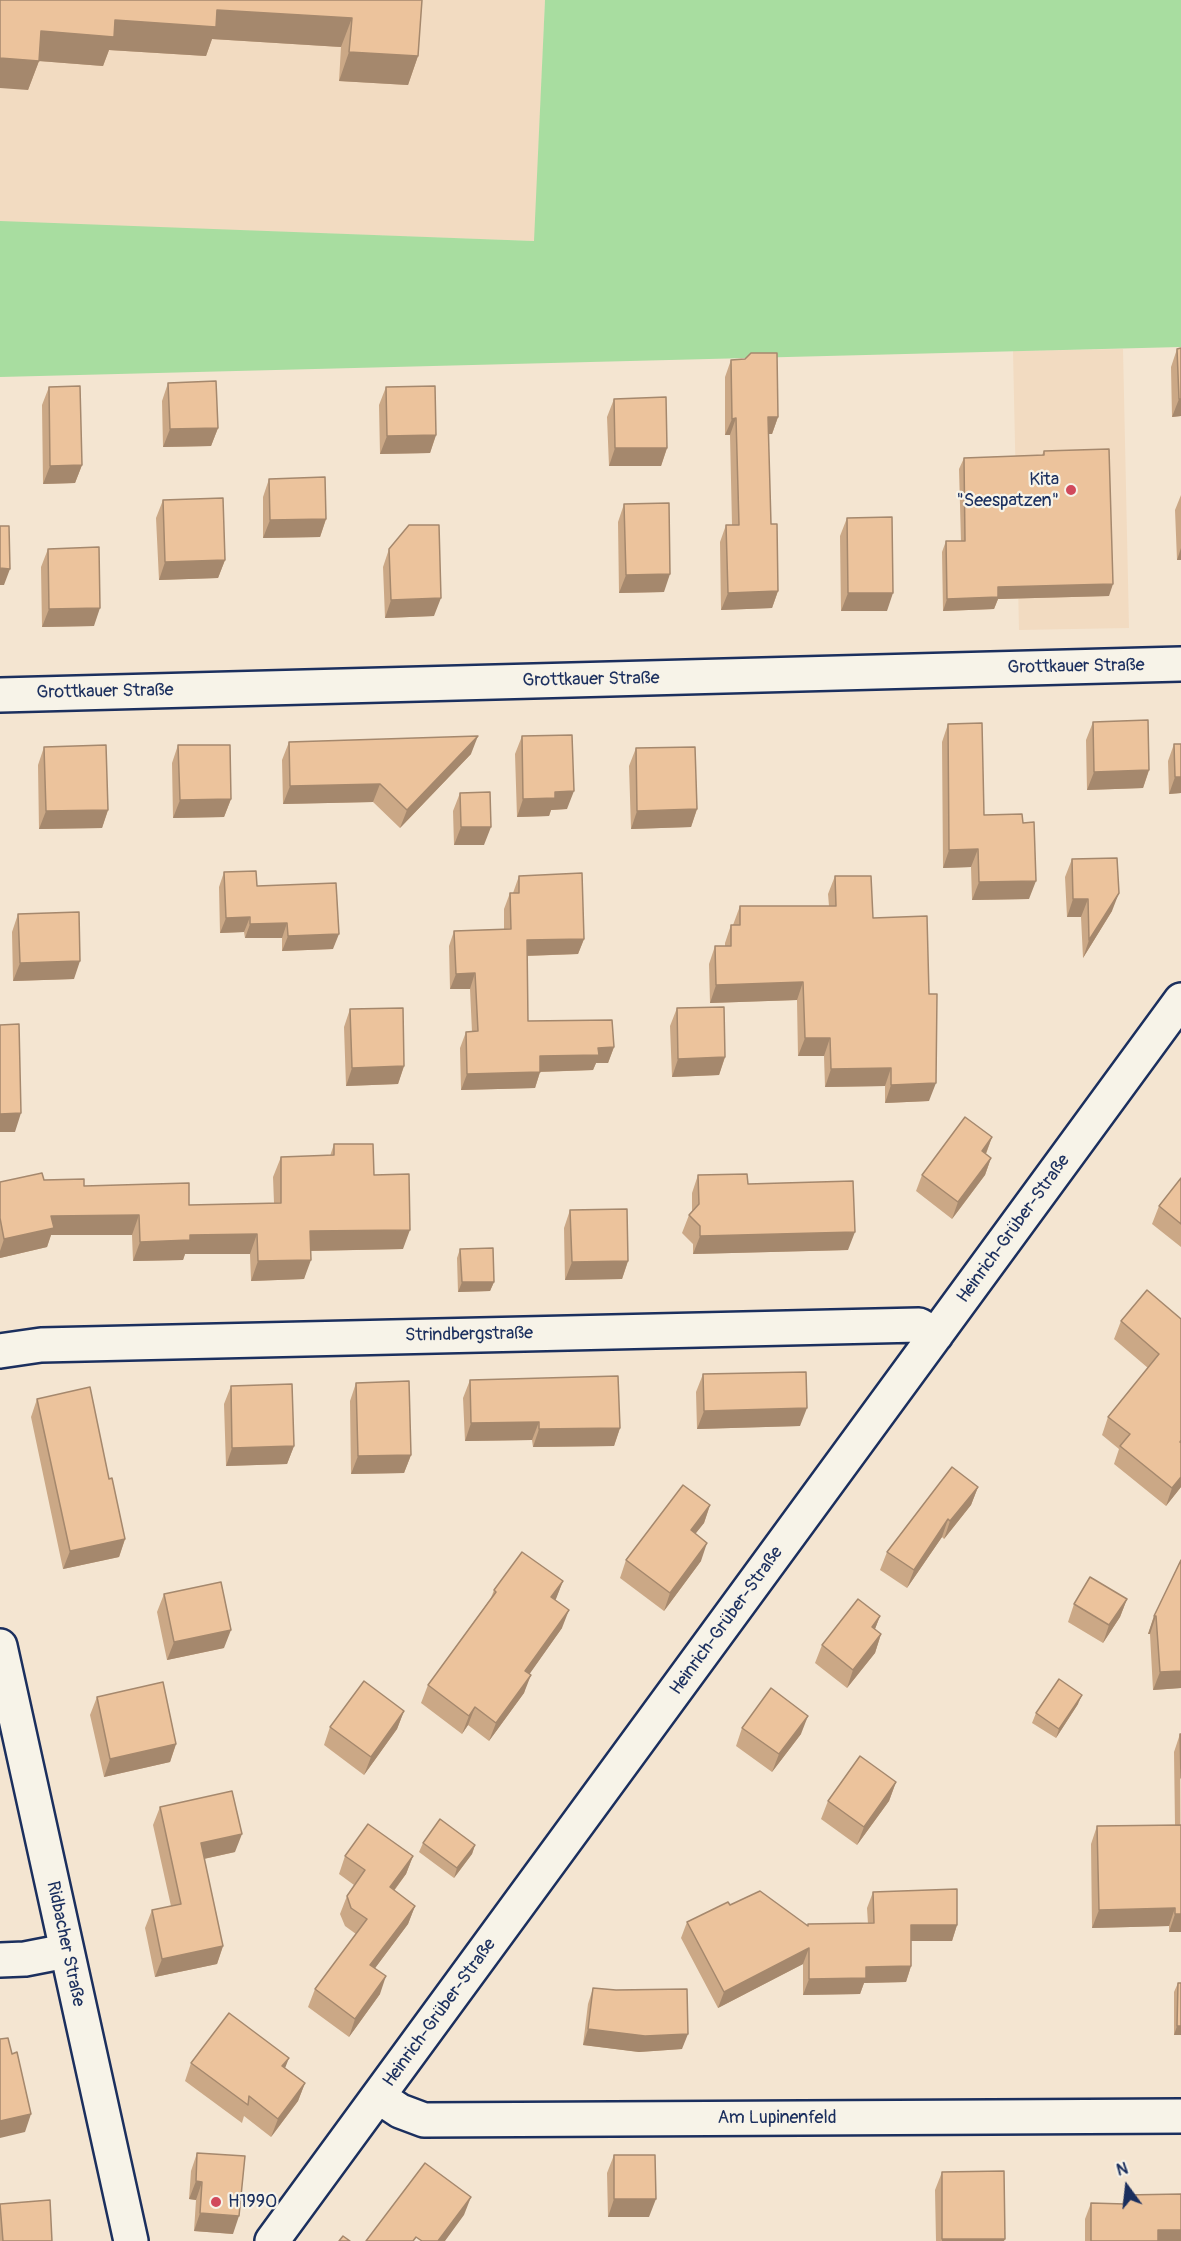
<!DOCTYPE html>
<html>
<head>
<meta charset="utf-8">
<style>
  body { margin:0 }
  #map { position:relative; width:1181px; height:2241px; overflow:hidden; background:#f4e5d1; font-family:Pangolin,sans-serif }
  canvas { display:block }
  .north { position:absolute; left:1097px; top:2157px; width:60px; height:60px; -webkit-text-stroke:4px #f7f3e8; paint-order:stroke; rotate:345deg; font-size:16px; font-weight:700; line-height:24px; text-align:center; color:#1b2f5e }
  .north::after { content:''; display:block; margin:auto; width:21px; height:27px; background:#1b2f5e; clip-path:polygon(50% 0,100% 100%,50% 72%,0 100%) }
</style>
</head>
<body>
<div id="map">
<canvas width="1181" height="2241"></canvas>
<div class="north">N</div>
</div>
<script>
const ctx = document.querySelector('canvas').getContext('2d');
ctx.lineJoin = 'round';
function paint(path, color) {
  ctx.fillStyle = color;
  ctx.fill(path, 'evenodd');
}
function strokePath(path, color, width, dash) {
  ctx.strokeStyle = color;
  ctx.lineWidth = width;
  ctx.lineCap = dash ? 'butt' : 'round';
  ctx.setLineDash(dash || []);
  ctx.stroke(path);
}
function write(font, color, halo, rows, align = 'center') {
  ctx.font = font + ' Pangolin,sans-serif';
  ctx.lineWidth = 4.5;
  ctx.setLineDash([]);
  ctx.textBaseline = 'middle';
  ctx.strokeStyle = halo;
  ctx.fillStyle = color;
  for (const [text, x, y, turn = 0] of rows) {
    ctx.save();
    ctx.translate(x, y);
    ctx.rotate((+turn || 0) * Math.PI / 180);
    ctx.textAlign = isNaN(turn) ? turn : align;
    if (halo) ctx.strokeText(text, 0, 0);
    ctx.fillText(text, 0, 0);
    ctx.restore();
  }
}
paint(new Path2D(`
  M0,0H545L535,241L0,222Z
  M1123,349L1129,628L1019,630L1013,351Z`), '#f2dbc1');
paint(new Path2D(`
  M545,0H1181V347L0,377V221L534,241Z`), '#a8dda0');
const minor = new Path2D(`
  M0,695L1181,664
  M0,1351L41,1345L919,1325L936,1335
  M0,1960L25,1959L66,1951
  M379,2097L400,2111L424,2120L1181,2116
  M272,2241L1181,1000`);
const tertiary = new Path2D(`
  M0,1646L131,2241`);
strokePath(minor, '#1b2f5e', 38);
strokePath(tertiary, '#1b2f5e', 38);
strokePath(minor, '#f7f3e8', 33);
strokePath(tertiary, '#f7f3e8', 33);
paint(new Path2D(`
  M0,0H422L418,56L408,85L339,81L341,47L212,39L206,56L109,50L103,66L39,61L28,90Z
  M1181,348V416L1172,417L1171,367L1177,349Z
  M731,360L778,417L772,434H768L771,524L778,591L772,608L721,610L720,542L726,525H732L730,435H725V377Z
  M168,383L218,428L211,446L163,447L162,401Z
  M49,387L82,465L75,483L43,484L42,405Z
  M386,387L436,435L430,453L380,454L379,405Z
  M614,399L667,448L661,466H609L607,417Z
  M1044,451L1109,596L998,599L994,609L943,611L942,552L946,541H961L959,469L964,458L1042,455Z
  M269,479L326,519L320,537L263,538V497Z
  M1181,495V560H1177L1175,510Z
  M163,500L225,560L218,578L159,580L156,518Z
  M624,504L664,592L619,593L618,522Z
  M847,518L887,611H841L840,536Z
  M48,549L94,626L42,627L41,567Z
  M389,549L434,616L385,618L383,567Z
  M1093,722L1149,770L1143,788L1087,790L1086,740Z
  M948,724L984,815L1029,899L972,900L971,867L943,868L942,742Z
  M522,736L567,809L551,810L549,816L517,817L515,754Z
  M289,742L471,754L400,828L373,802L283,804L282,760Z
  M1174,744L1181,793L1169,794L1168,761Z
  M178,745L231,799L224,817L173,818L172,763Z
  M44,747L108,810L102,828L39,829L38,765Z
  M636,748L697,809L691,827L631,829L629,766Z
  M460,793L484,845H454L453,811Z
  M1072,859L1112,911L1083,958L1081,917H1067L1065,877Z
  M224,872L257,886L333,949L282,951V938H245L244,932L220,933L219,887Z
  M519,876L584,939L578,954L527,956L528,1021L614,1047L608,1063H596L593,1070L540,1072L535,1088L461,1090L460,1048L466,1032H472L470,989H450L449,946L454,931L504,929V909L510,893H513Z
  M835,876L873,918L929,1101L885,1103V1086L825,1087L824,1056H798L797,1000L710,1003L709,964L715,946H725V943L731,925H733L740,906H829L828,894Z
  M18,914L74,979L13,981L12,932Z
  M677,1008L725,1057L719,1075L672,1077L670,1026Z
  M350,1009L404,1066L398,1084L346,1086L344,1027Z
  M992,1137L986,1154L991,1158L985,1175L952,1219L916,1191L922,1175Z
  M334,1144L374,1175L403,1249L311,1251L304,1279L251,1281L250,1254H185L183,1260L133,1261L132,1235H51L47,1247L0,1258V1182L44,1180L84,1186L189,1205L274,1203L273,1177L281,1157L330,1156Z
  M698,1175L748,1184L848,1250L693,1254V1244L682,1233L689,1215L692,1211V1193Z
  M1181,1178V1247L1152,1224L1159,1206Z
  M570,1210L628,1261L622,1279L565,1280L564,1228Z
  M460,1249L494,1282L490,1291L458,1292L457,1258Z
  M1181,1319V1487L1166,1506L1114,1464L1119,1449L1102,1435L1108,1417L1148,1368L1114,1339L1121,1321Z
  M703,1374L800,1426L697,1429L696,1392Z
  M470,1380L620,1428L614,1446L533,1447L532,1440L465,1441L463,1398Z
  M356,1383L411,1455L404,1473L351,1474L350,1401Z
  M231,1386L294,1446L287,1464L226,1466L224,1404Z
  M37,1399L109,1479L125,1539L119,1557L63,1569L31,1417Z
  M978,1487L971,1505L944,1539L942,1537L907,1588L880,1570L887,1552Z
  M710,1505L704,1523L695,1534L701,1561L664,1611L620,1578L626,1560Z
  M1181,1560V1688L1153,1690L1150,1634H1148L1154,1616Z
  M563,1581L555,1600L562,1628L529,1674L524,1693L489,1741L468,1725L462,1734L421,1703L428,1685L491,1598L494,1590Z
  M164,1594L224,1648L167,1660L157,1612Z
  M1127,1599L1120,1617L1103,1643L1068,1622L1074,1604Z
  M880,1616L875,1629L881,1634L875,1653L847,1688L815,1663L822,1645Z
  M97,1697L176,1744L170,1762L104,1777L90,1715Z
  M1078,1704L1056,1738L1032,1723L1036,1713Z
  M404,1711L397,1729L364,1775L324,1745L330,1727Z
  M742,1728L801,1734L772,1772L736,1746Z
  M1180,1734L1181,1932H1169V1926L1092,1928L1091,1844L1097,1826L1175,1825L1174,1752Z
  M896,1782L889,1801L857,1845L821,1819L828,1801Z
  M160,1807L235,1852L204,1859L223,1946L217,1964L155,1977L145,1928L152,1910L171,1906L153,1825Z
  M423,1843L475,1845L472,1854L454,1878L419,1852Z
  M345,1856H413L406,1874L394,1891L415,1906L408,1924L375,1968L380,1994L349,2037L308,2007L315,1989L356,1934L345,1926L340,1914L347,1896L354,1885L339,1874Z
  M873,1892L957,1925L952,1941H911V1966L906,1982L864,1983L860,1994L803,1995V1964L718,2008L681,1938L687,1922L730,1905L808,1926L868,1924L867,1908Z
  M1178,1983L1181,2035H1174V1992Z
  M593,1988L682,2049L639,2052L583,2045L588,2004Z
  M191,2063L285,2068L305,2083L298,2101L271,2137L244,2116L242,2123L185,2081Z
  M197,2153L233,2234L194,2231L196,2200L189,2199L191,2171Z
  M614,2155L649,2217H608L607,2173Z
  M942,2172L1004,2241H936L935,2190Z
  M1125,2195L1181,2241H1085V2219L1091,2203L1122,2204Z
  M0,2204L52,2241H0Z`), '#cba886');
paint(new Path2D(`
  M217,10L352,18L341,47L212,39L206,56L109,50L103,66L39,61L28,90L0,88V58L41,31L115,20Z
  M349,52L418,56L408,85L339,81Z
  M1179,399H1181V416L1172,417Z
  M768,417H778L772,434H762Z
  M736,418L730,435H725L732,419Z
  M218,428L211,446L163,447L170,429Z
  M436,435L430,453L380,454L387,436Z
  M615,448H667L661,466H609Z
  M82,465L75,483L43,484L50,466Z
  M326,519L320,537L263,538L270,520Z
  M1181,548V560H1177Z
  M225,560L218,578L159,580L165,562Z
  M0,568L10,569L4,585H0Z
  M670,574L664,592L619,593L626,575Z
  M1113,584L1109,596L998,599L994,609L943,611L947,599L998,587Z
  M778,591L772,608L721,610L728,593Z
  M848,593H893L887,611H841Z
  M441,598L434,616L385,618L391,600Z
  M100,608L94,626L42,627L49,609Z
  M478,736L471,754L400,828L407,810Z
  M1149,770L1143,788L1087,790L1094,772Z
  M1175,777H1181V793L1169,794Z
  M380,784L373,802L283,804L290,786Z
  M574,791L567,809L551,810L549,816L517,817L523,799L555,792Z
  M231,799L224,817L173,818L180,800Z
  M697,809L691,827L631,829L637,811Z
  M108,810L102,828L39,829L46,811Z
  M461,827H491L484,845H454Z
  M978,849L971,867L943,868L949,850Z
  M1036,881L1029,899L972,900L979,882Z
  M1119,893L1112,911L1083,958L1089,940Z
  M1073,899H1088L1081,917H1067Z
  M250,917L244,932L220,933L226,918Z
  M287,923L282,938H245L250,924Z
  M339,934L333,949L282,951L288,936Z
  M584,939L578,954L521,956L527,940Z
  M80,961L74,979L13,981L20,963Z
  M475,973L470,989H450L456,974Z
  M803,982L797,1000L710,1003L716,985Z
  M805,1038H830L824,1056H798Z
  M614,1047L608,1063H596L593,1070L534,1072L540,1056L598,1048Z
  M725,1057L719,1075L672,1077L678,1059Z
  M404,1066L398,1084L346,1086L352,1068Z
  M891,1068L885,1086L825,1087L831,1069Z
  M540,1072L535,1088L461,1090L467,1074Z
  M936,1083L929,1101L885,1103L891,1085Z
  M21,1113L15,1132H0V1114Z
  M992,1137L986,1153L976,1168L982,1151Z
  M991,1158L985,1175L952,1219L958,1202Z
  M139,1215L132,1235H51L47,1247L0,1258V1251L4,1239L51,1216Z
  M410,1230L403,1249L303,1251L310,1231Z
  M855,1232L848,1250L693,1254L700,1236Z
  M257,1234L250,1254H185L183,1260L133,1261L140,1242L190,1235Z
  M311,1260L304,1279L251,1281L258,1261Z
  M628,1261L622,1279L565,1280L572,1262Z
  M462,1282H494L490,1291L458,1292Z
  M807,1408L800,1426L697,1429L704,1411Z
  M539,1422L532,1440L465,1441L471,1423Z
  M620,1428L614,1446L533,1447L539,1429Z
  M294,1446L287,1464L226,1466L232,1448Z
  M411,1455L404,1473L351,1474L358,1456Z
  M1181,1477V1487L1166,1506L1172,1488Z
  M978,1487L971,1505L944,1539L950,1521Z
  M710,1505L704,1523L684,1548L691,1530Z
  M948,1519L942,1537L907,1588L914,1570Z
  M125,1539L119,1557L63,1569L70,1551Z
  M707,1543L701,1561L664,1611L670,1593Z
  M563,1581L556,1599L545,1615L551,1597Z
  M1127,1599L1120,1617L1103,1643L1109,1625Z
  M569,1610L562,1628L519,1689L525,1671Z
  M880,1616L873,1634L872,1627Z
  M1154,1616H1156L1150,1634H1148Z
  M231,1630L224,1648L167,1660L174,1642Z
  M881,1634L875,1653L847,1688L853,1670Z
  M1181,1671V1688L1153,1690L1160,1672Z
  M531,1675L524,1693L489,1741L496,1723Z
  M1082,1695L1078,1704L1056,1738L1059,1729Z
  M475,1707L468,1725L462,1734L469,1716Z
  M404,1711L397,1729L364,1775L371,1757Z
  M808,1716L801,1734L772,1772L779,1754Z
  M176,1744L170,1762L104,1777L110,1759Z
  M896,1782L889,1801L857,1845L864,1827Z
  M242,1834L235,1852L194,1861L201,1843Z
  M475,1845L472,1854L454,1878L457,1868Z
  M413,1856L406,1874L383,1905L390,1887Z
  M415,1906L408,1924L364,1983L370,1965Z
  M1175,1908L1169,1926L1092,1928L1099,1910Z
  M1175,1914H1181V1932H1169Z
  M911,1925H957L952,1941H905Z
  M223,1946L217,1964L155,1977L162,1959Z
  M809,1948L803,1964L718,2008L724,1992Z
  M911,1966L906,1982L864,1983L860,1994L803,1995L809,1979L866,1967Z
  M386,1976L380,1994L349,2037L355,2019Z
  M1177,2026H1181V2035H1174Z
  M588,2029L688,2034L682,2049L639,2052L583,2045Z
  M289,2058L282,2076V2066Z
  M305,2083L298,2101L271,2137L278,2119Z
  M31,2114L25,2132L0,2138V2121Z
  M196,2181L202,2182L196,2200L189,2199Z
  M471,2197L464,2215L445,2241H438Z
  M614,2199H656L649,2217H608Z
  M200,2213L239,2216L233,2234L194,2231Z
  M1158,2230H1181V2241H1154Z
  M942,2239H1005L1004,2241H942Z`), '#a5886d');
const building = new Path2D(`
  M0,0H422L418,56L349,52L352,18L217,10L216,27L115,20L114,37L41,31L39,61L0,58Z
  M1181,348V399H1179L1177,349Z
  M751,353H777L778,417H768L771,524H777L778,591L728,593L726,525H739L736,418L732,419L731,360L745,359Z
  M216,381L218,428L170,429L168,383Z
  M80,386L82,465L50,466L49,387Z
  M435,386L436,435L387,436L386,387Z
  M666,397L667,448H615L614,399Z
  M1109,449L1113,584L998,587V597L947,599L946,541H965L964,458L1044,455V451Z
  M325,477L326,519L270,520L269,479Z
  M223,498L225,560L165,562L163,500Z
  M669,503L670,574L626,575L624,504Z
  M892,517L893,593H848L847,518Z
  M409,525H439L441,598L391,600L389,549Z
  M0,526H9L10,569L0,568Z
  M99,547L100,608L49,609L48,549Z
  M1148,720L1149,770L1094,772L1093,722Z
  M982,723L984,815L1022,814L1023,823L1034,822L1036,881L979,882L978,849L949,850L948,724Z
  M572,735L574,791L555,792V798L523,799L522,736Z
  M478,736L407,810L380,784L290,786L289,742Z
  M1174,744H1181V777H1175Z
  M106,745L108,810L46,811L44,747Z
  M178,745H230L231,799L180,800Z
  M695,747L697,809L637,811L636,748Z
  M490,792L491,827H461L460,793Z
  M1117,858L1119,893L1089,940L1088,899H1073L1072,859Z
  M256,871L257,886L336,883L339,934L288,936L287,923L250,924V917L226,918L224,872Z
  M582,873L584,939L527,940L528,1021L612,1020L614,1047L598,1048L599,1055L540,1056V1072L467,1074L466,1032L478,1031L475,973L456,974L454,931L511,929L510,893H519V876Z
  M835,876H871L873,918L927,916L929,994H937L936,1083L891,1085V1068L831,1069L830,1038H805L803,982L716,985L715,946H731V925H740V906H836Z
  M79,912L80,961L20,963L18,914Z
  M724,1007L725,1057L678,1059L677,1008Z
  M403,1008L404,1066L352,1068L350,1009Z
  M19,1024L21,1113L0,1114V1025Z
  M965,1117L992,1137L982,1151L991,1158L958,1202L922,1175Z
  M334,1144H373L374,1175L409,1174L410,1230L310,1231L311,1260L258,1261L257,1234L190,1235V1240L140,1242L139,1215L51,1216L54,1228L4,1239L0,1218V1182L42,1173L44,1180L84,1179V1186L189,1183V1205L281,1203V1157L334,1155Z
  M747,1174L748,1184L853,1181L855,1232L700,1236V1226L689,1215L699,1204L698,1175Z
  M1181,1178V1224L1159,1206Z
  M627,1209L628,1261L572,1262L570,1210Z
  M493,1248L494,1282H462L460,1249Z
  M1147,1290L1181,1319V1440L1180,1442L1181,1443V1477L1172,1488L1120,1446L1130,1434L1108,1417L1159,1354L1121,1321Z
  M806,1372L807,1408L704,1411L703,1374Z
  M618,1376L620,1428L539,1429V1422L471,1423L470,1380Z
  M409,1381L411,1455L358,1456L356,1383Z
  M292,1384L294,1446L232,1448L231,1386Z
  M90,1387L109,1479L112,1478L125,1539L70,1551L37,1399Z
  M952,1467L978,1487L950,1521L948,1519L914,1570L887,1552Z
  M683,1485L710,1505L691,1530L707,1543L670,1593L626,1560Z
  M522,1552L563,1581L551,1597L569,1610L525,1671L531,1675L496,1723L475,1707L469,1716L428,1685L496,1592L494,1590Z
  M1181,1560V1671L1160,1672L1156,1616H1154Z
  M1090,1577L1127,1599L1109,1625L1074,1604Z
  M221,1582L231,1630L174,1642L164,1594Z
  M858,1599L880,1616L872,1627L881,1634L853,1670L822,1645Z
  M1059,1679L1082,1695L1059,1729L1036,1713Z
  M364,1681L404,1711L371,1757L330,1727Z
  M163,1682L176,1744L110,1759L97,1697Z
  M771,1688L808,1716L779,1754L742,1728Z
  M1180,1734H1181V1778Z
  M860,1756L896,1782L864,1827L828,1801Z
  M232,1791L242,1834L201,1843L223,1946L162,1959L152,1910L181,1904L160,1807Z
  M440,1819L475,1845L457,1868L423,1843Z
  M368,1824L413,1856L390,1887L415,1906L370,1965L386,1976L355,2019L315,1989L367,1919L351,1908L347,1896L365,1870L345,1856Z
  M1181,1825V1914H1175V1908L1099,1910L1097,1826Z
  M957,1889V1925H911V1966L866,1967V1978L809,1979V1948L724,1992L687,1922L728,1902L730,1905L760,1891L808,1926V1924L874,1923L873,1892Z
  M1178,1983H1181V2026H1177Z
  M593,1988L616,1990L687,1989L688,2034L645,2036L588,2029Z
  M229,2013L289,2058L282,2066L305,2083L278,2119L249,2096L248,2105L191,2063Z
  M8,2038L12,2054L17,2052L31,2114L0,2121V2039Z
  M197,2153L245,2156L239,2216L200,2213L202,2182L196,2181Z
  M614,2155H655L656,2199H614Z
  M425,2163L471,2197L438,2241H422L416,2237L413,2241H366Z
  M1004,2171L1005,2239H942V2172Z
  M1181,2194V2230H1158V2241H1091V2203L1125,2204V2195Z
  M50,2200L52,2241H3L0,2204Z
  M343,2236L350,2241H339Z`);
paint(building, '#ecc39c');
strokePath(building, '#a5886d', 1.5);
for (const [x, y, r, color] of [
  [1071,490,6,"#d1495b"],
  [216,2202,6,"#d1495b"]
]) {
  const dot = new Path2D();
  dot.arc(x, y, r, 0, 2 * Math.PI);
  ctx.fillStyle = color;
  ctx.fill(dot);
  strokePath(dot, '#f7f3e8', 2);
}
write('18px', '#1b2f5e', '#f7f3e8', [
  ["Kita",1059,480],
  ["\"Seespatzen\"",1059,501],
  ["H1990",228,2202,"left"]
], 'right');
write('18px', '#1b2f5e', '#f7f3e8', [
  ["Grottkauer Straße",1076,667,-1],
  ["Grottkauer Straße",591,680,-1],
  ["Grottkauer Straße",105,692,-1],
  ["Heinrich-Grüber-Straße",1014,1229,-54],
  ["Strindbergstraße",469,1335,-1],
  ["Heinrich-Grüber-Straße",727,1621,-54],
  ["Ridbacher Straße",65,1944,78],
  ["Heinrich-Grüber-Straße",440,2013,-54],
  ["Am Lupinenfeld",777,2118]
]);
</script>
</body>
</html>
